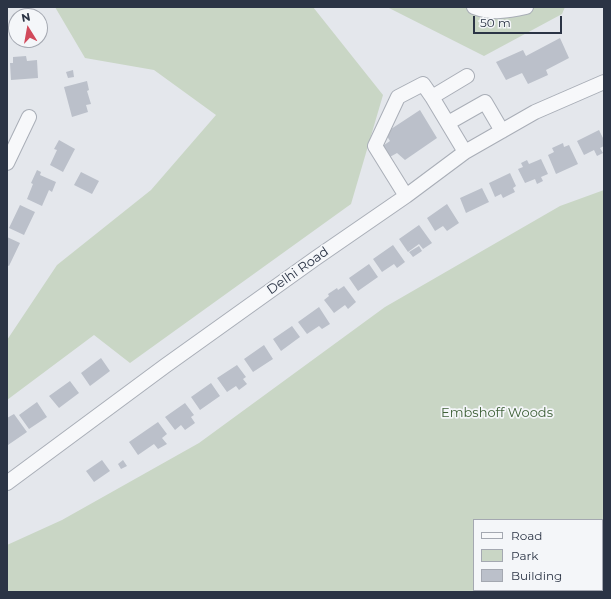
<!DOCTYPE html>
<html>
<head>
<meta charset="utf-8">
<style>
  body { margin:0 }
  #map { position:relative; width:611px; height:599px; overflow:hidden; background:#e4e7ec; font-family:Montserrat,sans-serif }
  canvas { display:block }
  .frame { position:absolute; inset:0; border:8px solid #2b3445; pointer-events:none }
  .legend { position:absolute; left:473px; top:519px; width:130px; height:72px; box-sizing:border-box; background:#f4f6f9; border:1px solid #a4a8b1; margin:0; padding:5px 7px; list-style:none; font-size:12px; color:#2b3445 }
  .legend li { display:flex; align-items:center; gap:8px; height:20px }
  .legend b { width:20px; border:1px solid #a4a8b1 }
  .north { position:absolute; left:8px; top:8px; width:40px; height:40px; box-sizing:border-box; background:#f4f6f9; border:1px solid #a4a8b1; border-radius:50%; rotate:349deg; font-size:11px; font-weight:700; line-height:16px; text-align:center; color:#2b3445 }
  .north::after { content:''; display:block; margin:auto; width:14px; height:18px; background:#d1495b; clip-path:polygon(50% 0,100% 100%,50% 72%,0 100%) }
  .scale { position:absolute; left:473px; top:16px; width:89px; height:18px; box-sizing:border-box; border:2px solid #2b3445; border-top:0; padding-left:5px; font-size:12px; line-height:14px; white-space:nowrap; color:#2b3445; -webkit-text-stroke:3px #f4f6f9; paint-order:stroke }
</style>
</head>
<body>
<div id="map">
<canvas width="611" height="599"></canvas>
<div class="frame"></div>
<ul class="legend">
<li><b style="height:5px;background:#f7f8fa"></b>Road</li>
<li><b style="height:11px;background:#c9d6c5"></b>Park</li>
<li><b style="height:11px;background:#bbc0ca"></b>Building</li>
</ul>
<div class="north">N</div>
<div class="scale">50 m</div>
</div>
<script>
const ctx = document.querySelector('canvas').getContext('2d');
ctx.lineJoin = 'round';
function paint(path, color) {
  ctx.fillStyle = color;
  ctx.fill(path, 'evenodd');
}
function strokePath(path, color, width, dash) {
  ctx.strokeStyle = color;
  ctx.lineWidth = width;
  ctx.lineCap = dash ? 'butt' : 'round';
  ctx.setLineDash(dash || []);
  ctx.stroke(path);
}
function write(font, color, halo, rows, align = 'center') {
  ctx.font = font + ' Montserrat,sans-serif';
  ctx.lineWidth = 3.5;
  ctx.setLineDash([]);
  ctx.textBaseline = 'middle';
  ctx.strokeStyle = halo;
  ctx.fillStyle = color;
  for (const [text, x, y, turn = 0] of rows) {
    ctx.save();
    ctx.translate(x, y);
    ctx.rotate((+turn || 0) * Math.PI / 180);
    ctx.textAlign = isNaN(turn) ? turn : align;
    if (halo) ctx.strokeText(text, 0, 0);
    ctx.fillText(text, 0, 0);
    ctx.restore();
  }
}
paint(new Path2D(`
  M55,7H313L383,95L351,204L130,363L94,335L7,400V340L57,265L151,190L216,115L154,70L85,58Z
  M387,7H565L562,14L484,56Z
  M604,190V592H7V545L62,520L199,443L385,307L560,206ZM474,520H602V590H474Z`), '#c9d6c5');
paint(new Path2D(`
  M560,38L569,58L546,70L548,75L528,84L522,73L506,80L496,62L523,50L526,56Z
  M26,56L27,61L37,60L38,78L11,80L10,63H13V57Z
  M73,70L74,77L68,78L66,72Z
  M87,81L89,90L87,91L91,104L86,105L88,112L72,117L64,87Z
  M420,110L437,138L405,160L397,153L388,158L381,147L390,141L385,133Z
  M599,130L604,140V146L600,148L603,153L597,156L594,150L584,155L577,141Z
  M59,140L75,149L63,172L50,165L57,150L54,149Z
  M563,143L564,147L569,145L578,164L556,174L548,155L554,152L552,148Z
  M541,159L548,174L541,177L543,181L537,184L535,179L525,183L518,169L523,167L521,163L527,160L529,164Z
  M37,170L41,172L40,175L56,182L52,192L49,190L42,206L27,199L33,184L31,183Z
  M81,172L99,181L92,194L74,185Z
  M510,173L516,186L513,188L515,192L503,198L501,194L495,197L489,183Z
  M482,188L489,202L466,213L460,198Z
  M447,204L459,223L447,231L443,226L435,231L427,218Z
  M20,205L35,212L24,235L9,228Z
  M419,225L432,243L423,249L419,244L408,252L399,239Z
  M7,237L20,243L9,266L7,265Z
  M393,245L405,262L397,268L394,264L382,272L373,259Z
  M419,246L422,251L413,257L409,252Z
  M369,264L378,277L358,291L349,278Z
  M344,286L356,302L348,309L345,305L334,313L324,300L329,296L328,294L337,288L338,290Z
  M319,307L330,324L322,329L319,326L307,334L298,322Z
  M292,326L300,337L281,351L273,339Z
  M264,345L273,359L253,372L244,359Z
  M101,358L110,371L90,386L81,373Z
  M237,365L246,377L243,379L247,384L239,390L236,386L227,392L217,378Z
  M70,381L79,393L59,408L49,396Z
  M211,383L220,396L200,410L191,397Z
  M37,402L47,417L29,429L19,415Z
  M185,403L194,415L191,417L195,423L185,430L181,425L175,430L165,417Z
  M14,414L27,432L8,445L7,418Z
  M158,422L167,434L162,438L167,444L158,449L154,444L138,455L129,442Z
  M102,460L110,471L94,482L86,471Z
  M123,460L127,466L121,469L118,464Z`), '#bbc0ca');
const minor = new Path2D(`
  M474,7C492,14 508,11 526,7
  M448,123L485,102L502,131
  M465,152L432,97L467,76
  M7,163L29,117
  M406,196L375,146L398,97L423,84L432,97
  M7,483L165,366L316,258L406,196L465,152L535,112L604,82`);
strokePath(minor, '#a9aeb7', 16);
strokePath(minor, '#f7f8fa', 14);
write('13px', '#2b3445', '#f4f6f9', [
  ["Delhi Road",298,271,-35]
]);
write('13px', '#3f6138', '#f4f6f9', [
  ["Embshoff Woods",497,413]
]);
</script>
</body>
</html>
